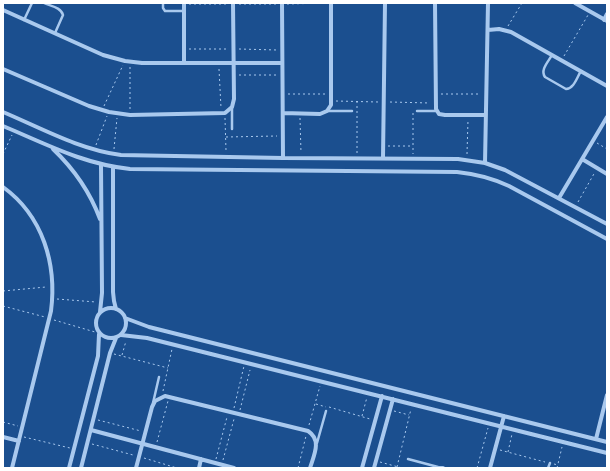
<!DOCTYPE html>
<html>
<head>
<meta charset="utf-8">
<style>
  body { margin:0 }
  #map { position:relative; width:610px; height:471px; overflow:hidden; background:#1b4f8f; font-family:Roboto,sans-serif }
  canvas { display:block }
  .frame { position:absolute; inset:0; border:4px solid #fff; pointer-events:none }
</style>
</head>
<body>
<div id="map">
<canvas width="610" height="471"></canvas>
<div class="frame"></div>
</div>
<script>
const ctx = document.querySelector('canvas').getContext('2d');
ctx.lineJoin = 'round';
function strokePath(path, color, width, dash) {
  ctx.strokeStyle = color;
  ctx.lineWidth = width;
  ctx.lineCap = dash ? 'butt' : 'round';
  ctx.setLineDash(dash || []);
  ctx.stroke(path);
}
strokePath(new Path2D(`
  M337,3H347
  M189,4H228
  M239,4H278
  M287,4L326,3
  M508,26L522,3
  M189,49H227
  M239,49L277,50
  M564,56L588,15
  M219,69L221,108
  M239,75H277
  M288,94H325
  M441,94H480
  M336,101L378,102
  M390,102L430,103
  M104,106L123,65
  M130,109V66
  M413,113V154
  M225,118L226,151
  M300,118L301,153
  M226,137L277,136
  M597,143L607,149
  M96,145L107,116
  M388,146H413
  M114,149L117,118
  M357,153V102
  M3,154L12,135
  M467,154L468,120
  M578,202L595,172
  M3,291L46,287
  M57,299L96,302
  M3,306L45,317
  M54,320L95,332
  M114,354L168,368
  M122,355L126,341
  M163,391L172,349
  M316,404L326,407
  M329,407L370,419
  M234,408L244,366
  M240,410L250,370
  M394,411L409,415
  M362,416L367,397
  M98,420L141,431
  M3,422L18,426
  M309,425L320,386
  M24,437L70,448
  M157,442L168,401
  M92,444L133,455
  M500,450L545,462
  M508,452L512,434
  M144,458L177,468
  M216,459L227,417
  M223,460L234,419
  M380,462L402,468
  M554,464L558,465
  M397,467L411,409
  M298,468L306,436
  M477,468L488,428
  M557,468L562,447`), '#a9c9ee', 1, [2, 3]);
strokePath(new Path2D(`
  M44,3C50,6 61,7 63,15L55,33
  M163,3V8L165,11H184
  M24,20L32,3
  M552,55C548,62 540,70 545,77L566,89C574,89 577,77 581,71
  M232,108V129
  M327,111H352
  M417,111H437
  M153,403L159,377
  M317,443L326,411
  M408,459L438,467
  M548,468L550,463`), '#a9c9ee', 2.5);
strokePath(new Path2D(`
  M184,3V63
  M282,3L283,158
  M435,3L436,109L439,114L445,115H486
  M575,3L607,21
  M3,10L103,55L125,61L142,63H282
  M604,20L607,14
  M488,30L499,29L511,32L607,86
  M3,69L89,106L109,112L130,115L225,113L232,107L234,99L233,3
  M3,112C41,128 80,150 121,155L283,158L458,159L485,163L505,170L607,224
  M283,113L320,114L327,111L331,105V3
  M3,126C46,144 83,164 130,169L457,172C476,174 492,178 509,186L607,239
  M53,149C74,169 90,192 100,219
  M383,158L385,3
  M582,159L607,174
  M485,163L488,3
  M113,167V292L114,301L116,309
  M3,187C43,216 57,264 51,311L12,468
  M559,198L607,117
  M96 323a15 15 0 1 1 30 0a15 15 0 1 1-30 0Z
  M100,312L102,293L101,165
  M125,318L149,327L607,442
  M121,335L147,338L607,453
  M91,430L234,468
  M3,437L19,441
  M596,439L607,395
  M69,468L98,356L99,334
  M81,468L110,353L116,338
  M136,468L152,407L155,401L165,396L308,431C322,440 314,455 310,468
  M199,468L201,459
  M362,468L382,396
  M374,468L393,399
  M435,468H443
  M490,468L504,416`), '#a9c9ee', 4);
</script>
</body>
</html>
